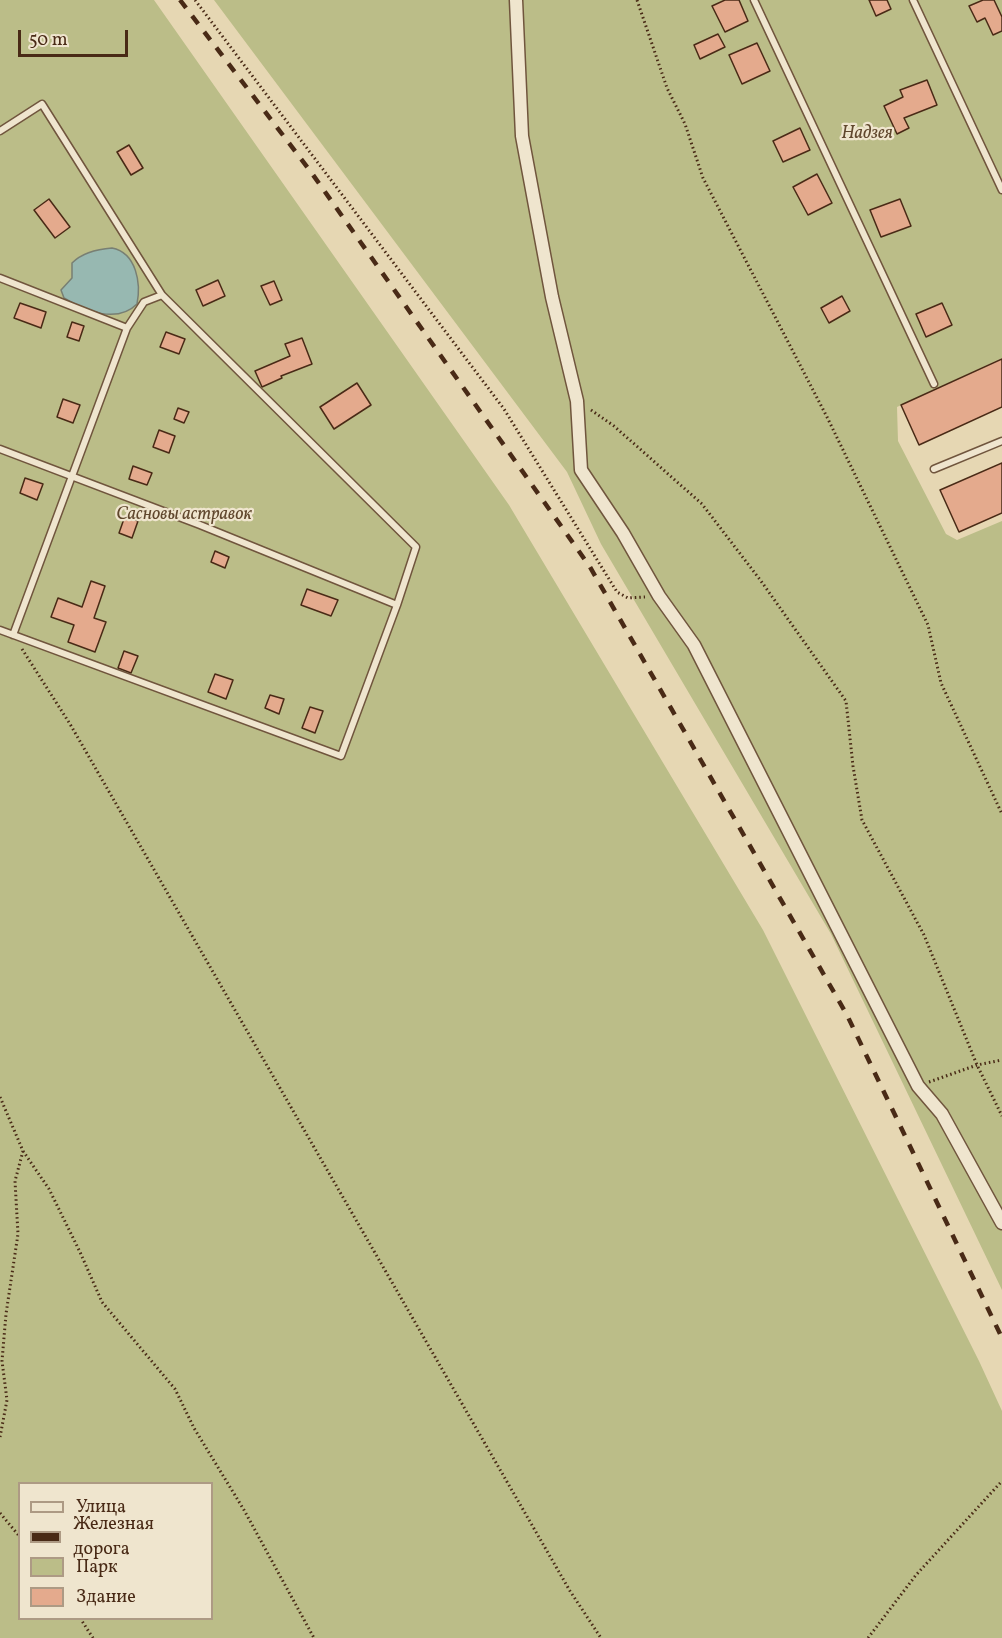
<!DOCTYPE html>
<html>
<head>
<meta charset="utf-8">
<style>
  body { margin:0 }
  #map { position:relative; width:1002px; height:1638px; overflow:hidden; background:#e6d7b3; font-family:Vollkorn,serif }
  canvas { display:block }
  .legend { position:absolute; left:18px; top:1482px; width:195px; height:138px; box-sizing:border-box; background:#efe5ce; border:2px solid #ad9a84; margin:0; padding:8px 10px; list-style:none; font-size:18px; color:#492a16 }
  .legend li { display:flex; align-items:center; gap:12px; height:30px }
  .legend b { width:30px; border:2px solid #ad9a84 }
  .scale { position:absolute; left:18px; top:30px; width:110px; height:27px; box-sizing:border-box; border:3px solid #492a16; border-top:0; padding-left:8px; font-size:18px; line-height:21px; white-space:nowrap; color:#492a16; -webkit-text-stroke:4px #efe5ce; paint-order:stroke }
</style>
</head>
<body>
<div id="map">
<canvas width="1002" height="1638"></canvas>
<ul class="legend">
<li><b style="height:8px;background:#efe5ce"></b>Улица</li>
<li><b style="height:8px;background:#492a16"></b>Железная дорога</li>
<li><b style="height:16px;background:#bbbd88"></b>Парк</li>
<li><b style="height:16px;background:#e4aa8d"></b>Здание</li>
</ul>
<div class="scale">50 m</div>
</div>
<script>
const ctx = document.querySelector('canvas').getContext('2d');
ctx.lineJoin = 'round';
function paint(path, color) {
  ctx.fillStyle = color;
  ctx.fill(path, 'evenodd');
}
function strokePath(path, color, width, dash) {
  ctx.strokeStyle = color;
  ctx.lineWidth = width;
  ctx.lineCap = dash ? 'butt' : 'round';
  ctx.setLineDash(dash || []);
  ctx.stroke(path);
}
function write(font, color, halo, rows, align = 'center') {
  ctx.font = font + ' Vollkorn,serif';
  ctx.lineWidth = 4.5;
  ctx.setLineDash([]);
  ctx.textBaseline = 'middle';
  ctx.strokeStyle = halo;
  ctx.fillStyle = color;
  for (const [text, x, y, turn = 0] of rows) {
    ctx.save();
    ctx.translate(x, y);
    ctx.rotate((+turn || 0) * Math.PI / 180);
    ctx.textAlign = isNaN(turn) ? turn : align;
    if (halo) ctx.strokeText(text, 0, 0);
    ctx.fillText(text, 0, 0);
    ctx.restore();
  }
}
paint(new Path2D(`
  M0,0H154L509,505L763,930L979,1361L1002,1411V1638H0ZM20,1484H212V1618H20Z
  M214,0H1002V358L897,407L898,441L946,534L957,540L1002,521V1290L831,934L601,544L567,472Z`), '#bbbd88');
const water = new Path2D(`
  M112,248C137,253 141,284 137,304C117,324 85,311 64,298L61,290L72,278V263C82,253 98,249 112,248Z`);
paint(water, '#97b8b1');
strokePath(water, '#787f73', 1.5);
const building = new Path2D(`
  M725,0H739L748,21L725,32L712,6Z
  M869,0H887L891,9L876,16Z
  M983,0H994L1002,17V31L993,35L985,18L977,22L969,6Z
  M718,34L725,47L700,59L694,45Z
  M757,43L770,71L742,84L729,55Z
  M927,80L937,105L904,118L909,128L897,134L884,106L903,97L900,90Z
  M800,128L810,150L783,162L773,141Z
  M129,145L143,168L131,175L117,152Z
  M817,174L832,203L808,215L793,187Z
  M49,199L70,227L55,238L34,210Z
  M900,199L911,226L881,237L870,210Z
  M218,280L225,296L203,306L196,290Z
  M274,281L282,300L270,305L261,286Z
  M842,296L850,311L829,323L821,308Z
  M20,303L46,312L41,328L14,318Z
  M942,303L952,325L926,337L916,314Z
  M72,322L84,326L79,341L67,337Z
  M166,332L185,339L179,354L160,347Z
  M302,338L312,364L281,376L282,378L262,387L255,371L290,356L285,344Z
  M1002,359V407L919,445L901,405Z
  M357,383L371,405L334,429L320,407Z
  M63,399L80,405L73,423L57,417Z
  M178,408L189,412L184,423L174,419Z
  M159,430L175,436L169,453L153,447Z
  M1002,463V513L959,532L940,490Z
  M133,466L152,473L147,485L129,479Z
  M25,478L43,484L37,500L20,493Z
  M125,516L138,521L132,538L119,533Z
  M215,551L229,557L225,568L211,562Z
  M91,581L105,586L94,618L106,622L95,652L68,642L74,625L51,617L58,598L82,607Z
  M307,589L338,600L331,616L301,605Z
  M124,651L138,656L131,673L118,668Z
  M215,674L233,680L226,699L208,692Z
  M270,695L284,699L279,714L265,708Z
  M310,707L323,711L315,733L302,728Z`);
paint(building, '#e4aa8d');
strokePath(building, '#492a16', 1.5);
const service = new Path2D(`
  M754,0L934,384
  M913,0L1002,190
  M0,131L42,104L162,295
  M0,278L127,328
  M0,449L200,525L397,605
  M934,469L1002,441
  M0,630L341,756L397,605L416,547L162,295L144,302L127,328L13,635`);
const minor = new Path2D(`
  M516,0L522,136L552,297L577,401L581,470L623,533L659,596L694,645L918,1086L942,1114L1002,1223`);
strokePath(service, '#70553d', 9);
strokePath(minor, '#70553d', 15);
strokePath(new Path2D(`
  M195,0L504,409L617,592L628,598L645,597
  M637,0L667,88L685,124L703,178L827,417L928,625L941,683L1002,814
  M591,410L614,426L702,504L761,581L846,701L853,766L862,820L924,935L977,1065L1002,1116
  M22,649L70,724L570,1591L601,1638
  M929,1082L977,1065L1002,1060
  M0,1097L23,1151L15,1181L18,1234L6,1314L2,1361L7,1400L0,1437
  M23,1151L49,1189L80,1252L102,1302L175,1389L194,1428L244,1510L314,1638
  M0,1513L20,1537
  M80,1618L93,1638
  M868,1638L916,1575L1002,1481`), '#492a16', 3, [1.5, 3]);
strokePath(service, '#efe5ce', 6);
strokePath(minor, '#efe5ce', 12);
strokePath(new Path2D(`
  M180,0L311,172L590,567L847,1015L1002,1338`), '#492a16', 4.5, [10, 10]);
write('italic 18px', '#60472d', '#efe5ce', [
  ["Надзея",867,135],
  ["Сасновы астравок",184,516]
]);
</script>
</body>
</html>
